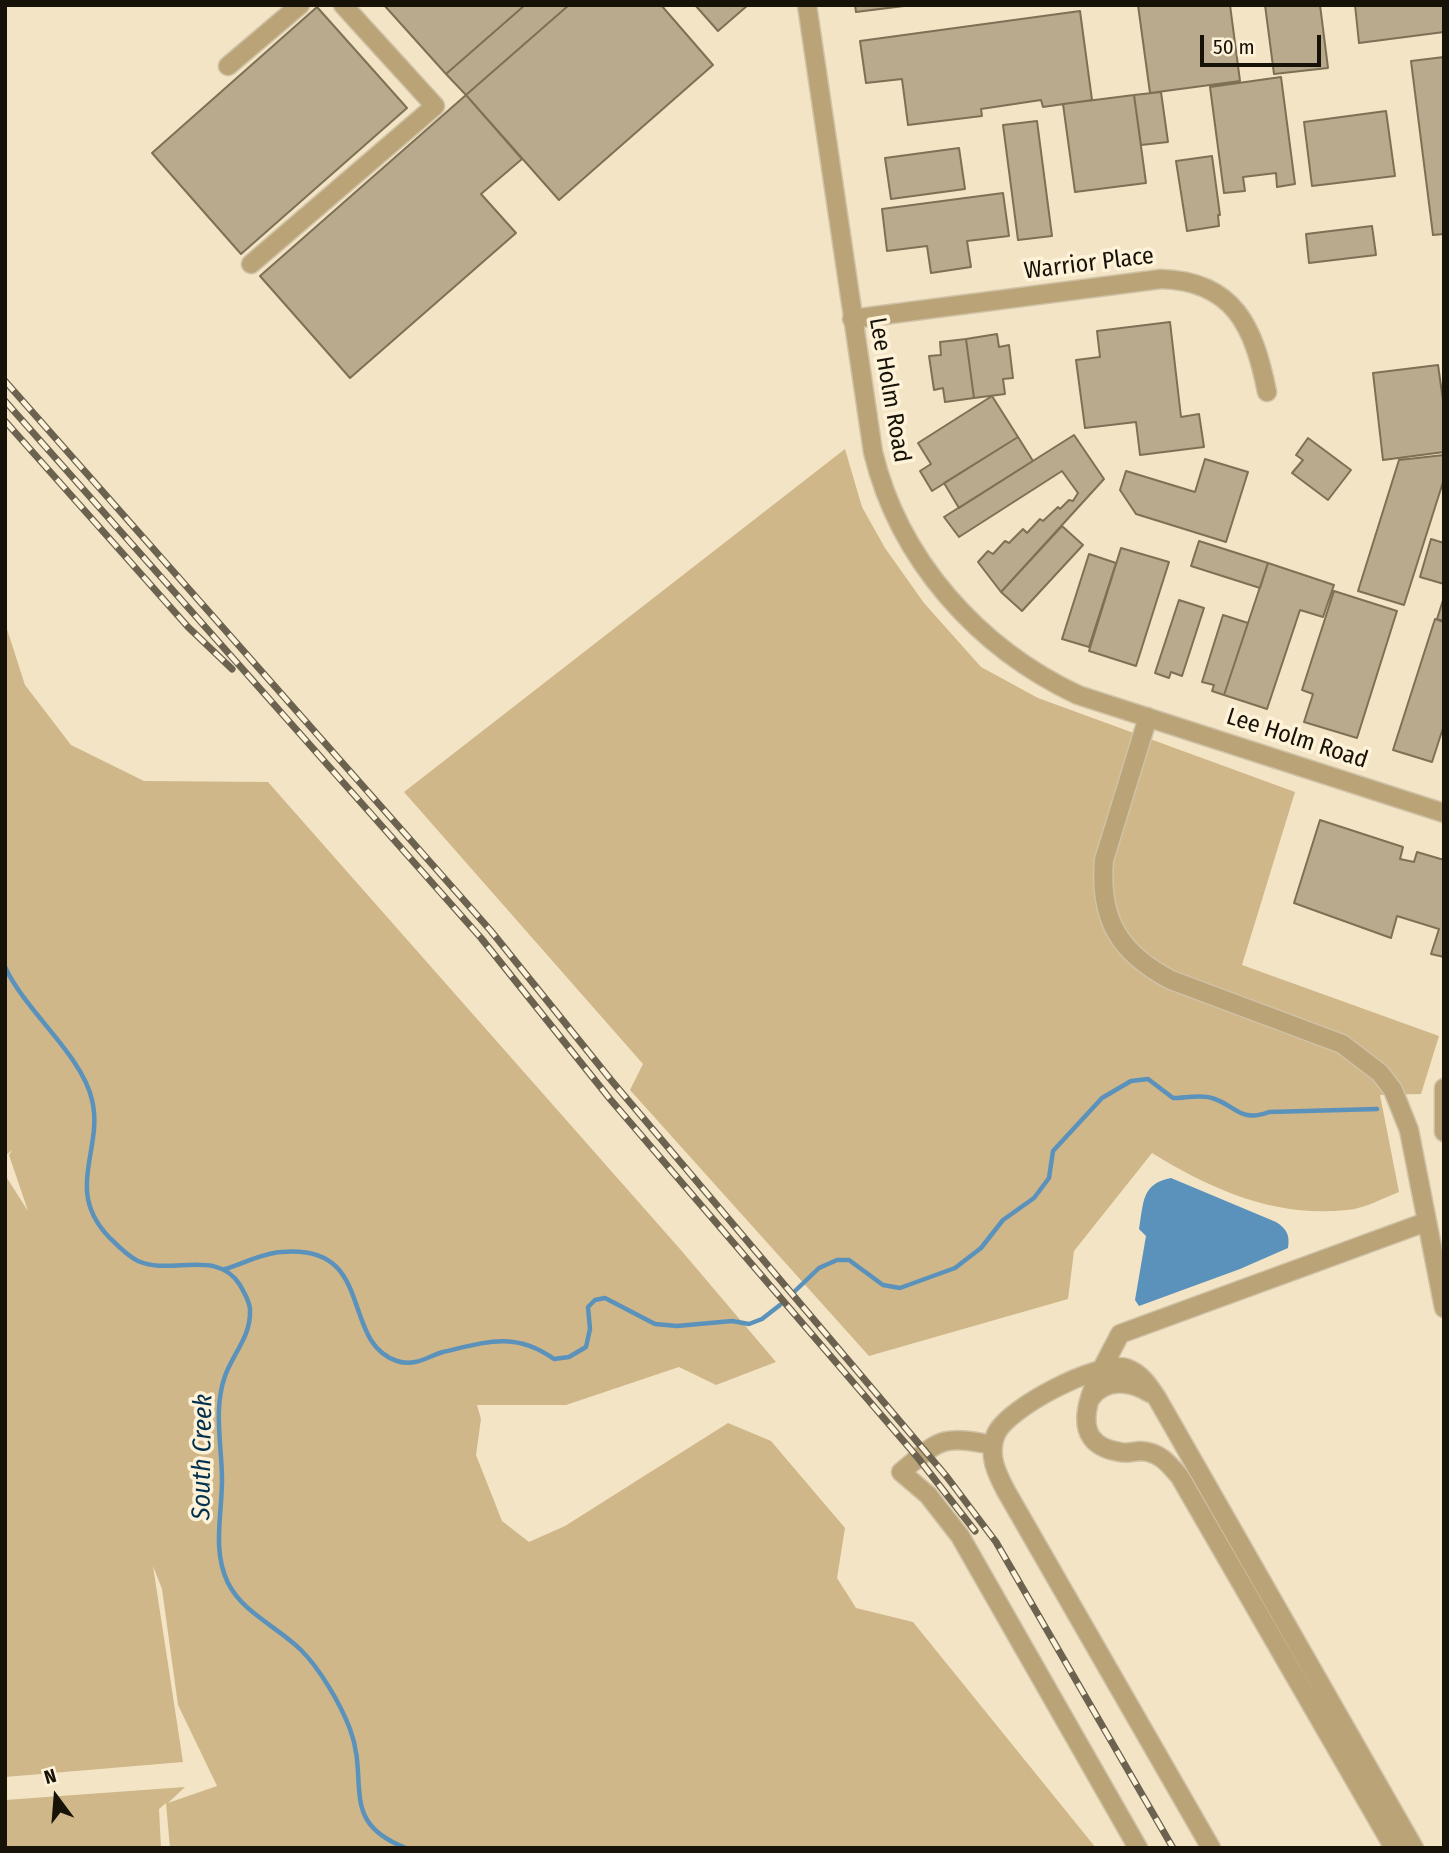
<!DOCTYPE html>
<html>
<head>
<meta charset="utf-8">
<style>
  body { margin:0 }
  #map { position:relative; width:1449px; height:1853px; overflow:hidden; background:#f3e4c6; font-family:"Fira Sans Condensed",sans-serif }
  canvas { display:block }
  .frame { position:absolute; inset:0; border:7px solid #171207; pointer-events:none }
  .north { position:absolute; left:21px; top:1762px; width:70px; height:70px; -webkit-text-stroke:5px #fef2d9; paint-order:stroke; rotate:344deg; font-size:19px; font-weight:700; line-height:28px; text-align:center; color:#171207 }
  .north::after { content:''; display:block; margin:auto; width:24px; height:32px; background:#171207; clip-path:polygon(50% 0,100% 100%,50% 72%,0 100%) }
  .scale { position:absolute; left:1200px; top:35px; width:121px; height:32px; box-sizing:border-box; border:4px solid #171207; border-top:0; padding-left:9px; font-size:21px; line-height:24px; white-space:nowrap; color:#171207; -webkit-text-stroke:5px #fef2d9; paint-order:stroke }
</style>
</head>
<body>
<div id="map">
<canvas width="1449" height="1853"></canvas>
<div class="frame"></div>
<div class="north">N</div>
<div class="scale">50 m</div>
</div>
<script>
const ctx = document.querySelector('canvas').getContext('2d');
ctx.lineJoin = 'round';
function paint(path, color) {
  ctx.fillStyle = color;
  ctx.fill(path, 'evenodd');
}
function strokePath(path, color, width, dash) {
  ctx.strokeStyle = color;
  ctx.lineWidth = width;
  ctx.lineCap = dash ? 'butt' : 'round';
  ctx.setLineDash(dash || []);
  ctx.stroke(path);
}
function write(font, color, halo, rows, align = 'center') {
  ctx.font = font + ' "Fira Sans Condensed",sans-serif';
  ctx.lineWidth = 7;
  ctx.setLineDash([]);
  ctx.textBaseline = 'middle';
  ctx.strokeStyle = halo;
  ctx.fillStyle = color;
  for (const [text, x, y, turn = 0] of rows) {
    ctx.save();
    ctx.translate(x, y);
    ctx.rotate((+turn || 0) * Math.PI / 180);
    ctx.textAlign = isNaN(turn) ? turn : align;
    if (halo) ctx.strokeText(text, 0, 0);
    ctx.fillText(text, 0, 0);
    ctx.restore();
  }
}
paint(new Path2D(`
  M845,449L862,507L885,548L924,603L981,667L1038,698L1295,792L1242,965L1439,1036L1421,1094L1380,1095L1399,1192C1383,1198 1364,1209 1347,1210C1276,1218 1212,1190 1152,1153L1074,1251L1068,1299L869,1356L630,1090L643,1064L404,792Z
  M5,623L25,685L71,745L144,781L268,782L680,1249L776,1362L716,1385L679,1367L566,1405H477L481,1419L476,1455L502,1521L529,1542L565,1526L728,1423L771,1441L845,1528L837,1578L856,1608L913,1622L1096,1848H170L166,1803L159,1809L161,1848H5V1800L185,1787L168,1803L217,1786L178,1705L162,1589L153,1566L183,1762L5,1777V1175L28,1211L9,1155L12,1150L5,1156Z`), '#cfb789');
paint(new Path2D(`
  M1171,1178L1276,1222C1287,1229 1290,1235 1288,1248L1240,1269L1139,1306L1135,1300L1146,1236L1139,1229C1144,1202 1141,1184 1171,1178Z`), '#5a92bc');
strokePath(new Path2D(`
  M5,967C26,1012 82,1055 92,1100C104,1149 64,1189 108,1236C117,1245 126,1255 138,1261C171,1276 217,1248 240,1285C244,1293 250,1301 250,1310C251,1337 233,1353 225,1376C213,1410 222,1445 222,1480C222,1515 212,1550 228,1583C243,1613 278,1627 301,1650C320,1669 340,1703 350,1729C370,1782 338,1822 406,1848
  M225,1269C242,1264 263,1253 281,1252C377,1243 339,1342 397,1361C416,1367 428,1356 443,1352C486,1342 515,1331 554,1359L569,1357L586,1347L590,1329L588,1307L595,1300L605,1298L655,1324L677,1326L732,1321L749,1324L762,1319L780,1305
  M795,1291L819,1268L837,1260H849L883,1285L900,1288L955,1268L981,1248L1003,1220L1034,1198L1049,1178L1053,1151L1102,1098L1131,1081L1148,1079L1173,1098C1185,1098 1201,1094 1212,1098C1237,1106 1240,1123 1269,1112L1377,1109`), '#5a92bc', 4.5);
const building = new Path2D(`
  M384,5H525L446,74Z
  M525,5H569L466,95L446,74Z
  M569,5H661L713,65L559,200L466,95Z
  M695,5H748L718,31Z
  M855,5H912L856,12Z
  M1138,5H1230L1240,81L1150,93Z
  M1265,5H1320L1328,68L1274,74Z
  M1355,5H1444V32L1359,43Z
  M317,7L407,108L241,254L152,153Z
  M1080,11L1092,100L1043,107L1041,100L981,109L982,116L908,125L902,79L866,83L860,41Z
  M1444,57V234L1433,235L1411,61Z
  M1281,77L1295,184L1277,187L1276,173L1243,177L1245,191L1224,193L1210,87Z
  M1161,92L1168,142L1141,145L1134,95Z
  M466,95L522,159L481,194L516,233L350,378L260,276Z
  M1134,95L1146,183L1075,192L1063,104Z
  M1386,111L1395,176L1312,186L1304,122Z
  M1037,121L1052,236L1018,240L1003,125Z
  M959,148L965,189L891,199L885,158Z
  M1212,156L1220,215H1218L1219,226L1187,231L1176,161Z
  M1003,193L1009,236L967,241L971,267L931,273L927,246L887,251L882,209Z
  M1372,226L1376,255L1309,263L1306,234Z
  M1170,322L1181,417L1199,414L1204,447L1140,455L1136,422L1085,428L1076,360L1100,357L1097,331Z
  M997,334L999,347L1009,345L1013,378L1003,379L1005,394L974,398L966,339Z
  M966,339L974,398L945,402L943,388L934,390L929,356L941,355L940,342Z
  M1438,365L1444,407V452L1383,460L1373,373Z
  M992,396L1018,437L932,491L920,471L931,464L918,443Z
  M1074,435L1104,479L1001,592L978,562L988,551L993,554L1005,541L1009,543L1023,529L1027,533L1040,519L1043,521L1058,507L1060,509L1069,500L1073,501L1078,493L1062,471L959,537L944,517Z
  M1018,437L1033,461L959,508L944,483Z
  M1308,438L1351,470L1328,500L1292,473L1303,460L1296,455Z
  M1444,455V479L1404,605L1358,591L1399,460Z
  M1205,459L1248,472L1226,542L1136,514L1120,490L1126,471L1195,492Z
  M1062,526L1083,545L1022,611L1001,592Z
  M1431,539L1444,543V584L1420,577Z
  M1199,541L1268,563L1260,588L1191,566Z
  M1121,548L1169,562L1136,666L1089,651Z
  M1089,554L1116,563L1089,647L1062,639Z
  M1268,563L1334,585L1323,617L1300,610L1267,709L1224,695Z
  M1334,591L1397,611L1357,738L1304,722L1313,694L1302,690Z
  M1444,597V621L1437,619Z
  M1179,600L1204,608L1182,676L1171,672L1169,678L1155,673Z
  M1223,615L1248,623L1224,695L1212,691L1214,685L1202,682Z
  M1435,619L1444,622V725L1432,762L1393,750Z
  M1320,820L1403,847L1400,859L1414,862L1417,852L1444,860V957L1431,954L1439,929L1397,916L1391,938L1294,903Z`);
paint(building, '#b9aa8d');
strokePath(building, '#7e7055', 2);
const minor = new Path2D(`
  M807,5L873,452C899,560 978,648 1078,695L1444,813
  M228,66L300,5
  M251,264L435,106L343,5
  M852,319L1161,279C1235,281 1254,328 1267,392
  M1148,717L1104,860C1099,919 1119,953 1171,980L1342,1044L1380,1073L1393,1090L1409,1130L1444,1308
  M1444,1088V1132
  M1091,1398C1105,1378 1131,1381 1150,1393
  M993,1445C940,1435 941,1439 901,1472L928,1495L960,1536L1138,1848
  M1211,1848L1006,1491C997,1474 987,1454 996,1434C1007,1408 1099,1360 1126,1368C1141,1373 1149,1386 1157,1398L1414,1848
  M1394,1848L1180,1477C1169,1464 1160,1452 1141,1451C1134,1451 1127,1454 1120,1452C1053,1442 1104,1367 1120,1334L1426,1222`);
strokePath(minor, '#d0c2a7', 21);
strokePath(minor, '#baa477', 18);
const rail = new Path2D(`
  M5,381L491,931L611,1080L947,1477L996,1542L1173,1848
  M5,401L481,938L610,1099L918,1458L975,1531
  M5,421L188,627L232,669`);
strokePath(rail, '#6b6350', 7);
strokePath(rail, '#fef2d9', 4.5, [13]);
write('24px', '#171207', '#fef2d9', [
  ["Warrior Place",1089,264,-7],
  ["Lee Holm Road",889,390,80],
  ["Lee Holm Road",1297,739,18]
]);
write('italic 26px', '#02314e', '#fef2d9', [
  ["South Creek",203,1457,-89]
]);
</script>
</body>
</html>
